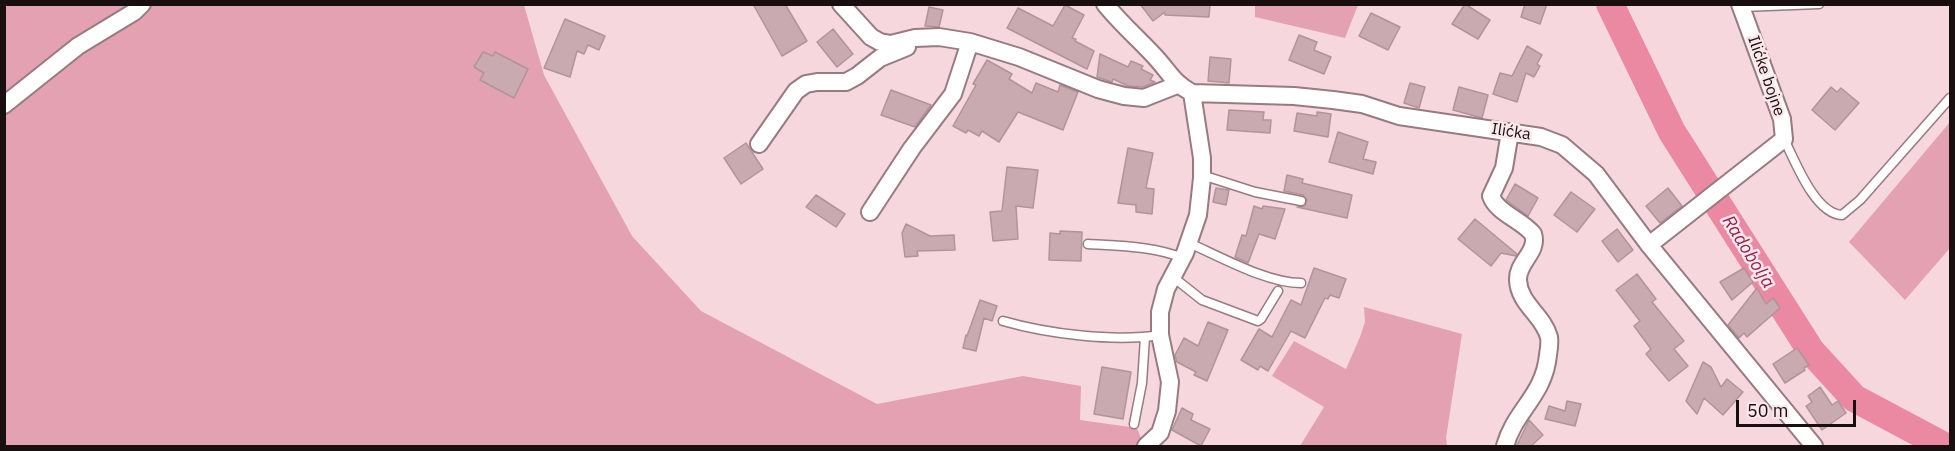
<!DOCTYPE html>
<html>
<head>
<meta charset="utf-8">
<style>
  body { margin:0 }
  #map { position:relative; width:1955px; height:451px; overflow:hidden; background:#f7d7de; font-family:"IBM Plex Sans",sans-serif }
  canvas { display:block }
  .frame { position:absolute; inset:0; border:6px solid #190f11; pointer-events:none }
  .scale { position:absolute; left:1736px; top:400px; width:120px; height:27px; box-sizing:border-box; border:3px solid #190f11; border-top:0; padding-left:8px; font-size:18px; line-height:21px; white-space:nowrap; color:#190f11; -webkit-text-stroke:4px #fce8ec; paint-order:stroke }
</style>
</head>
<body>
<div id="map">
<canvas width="1955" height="451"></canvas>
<div class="frame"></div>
<div class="scale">50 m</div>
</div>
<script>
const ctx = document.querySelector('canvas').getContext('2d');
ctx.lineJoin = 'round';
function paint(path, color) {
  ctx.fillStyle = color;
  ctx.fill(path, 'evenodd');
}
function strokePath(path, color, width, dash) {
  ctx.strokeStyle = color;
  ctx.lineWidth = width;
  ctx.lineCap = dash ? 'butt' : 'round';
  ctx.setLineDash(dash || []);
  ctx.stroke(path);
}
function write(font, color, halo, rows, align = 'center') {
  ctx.font = font + ' "IBM Plex Sans",sans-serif';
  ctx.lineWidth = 5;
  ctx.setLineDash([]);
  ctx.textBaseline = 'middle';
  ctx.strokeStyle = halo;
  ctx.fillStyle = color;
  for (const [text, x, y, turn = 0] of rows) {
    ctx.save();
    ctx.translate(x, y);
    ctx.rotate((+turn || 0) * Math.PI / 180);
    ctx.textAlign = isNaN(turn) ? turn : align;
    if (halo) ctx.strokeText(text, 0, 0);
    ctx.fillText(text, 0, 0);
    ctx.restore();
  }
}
paint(new Path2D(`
  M4,5H524L544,75L632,236L701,311L877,404L1023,376L1081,386L1080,420L1137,428L1144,446H5Z
  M1255,5V4L1358,5L1345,38L1255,17Z
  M1950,122V248L1905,300L1849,242Z
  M1364,307L1462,334L1446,438L1447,446H1300L1324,407L1272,376L1294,341L1346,369L1360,337L1365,322Z`), '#e4a1b1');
strokePath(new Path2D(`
  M1610,4L1672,132L1811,351L1854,398L1944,446`), '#eb89a3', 28);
const building = new Path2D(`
  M753,4H785L807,41L782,56Z
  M1140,4H1210L1209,17L1165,15V12L1153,21Z
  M1465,4L1490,20L1478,39L1452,24Z
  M1525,4H1547L1540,24L1521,17Z
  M1065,5L1084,15L1072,38L1076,39L1075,41L1094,51L1087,69L1007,28L1018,8L1053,26Z
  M929,7L943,10L939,27L925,26Z
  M1371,13L1400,27L1388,50L1359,36Z
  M565,19L605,36L599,50L588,45L584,54L577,51L570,77L544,68Z
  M833,29L853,54L837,67L817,42Z
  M1299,35L1317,42L1314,50L1331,57L1324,74L1289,60Z
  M1527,46L1542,55L1537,64L1540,66L1534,77L1526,73L1517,102L1493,94L1500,73L1512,76Z
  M483,52L493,56L495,52L528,69L514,98L480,80L484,73L474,67Z
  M1100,54L1128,67L1131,61L1143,66L1141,69L1153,75L1150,80L1155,82L1143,87L1128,86L1113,79L1112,82L1097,77Z
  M1210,57L1231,59L1229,83L1208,81Z
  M987,60L1012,74L1009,79L1032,93L1036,83L1058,92L1060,85L1078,92L1063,130L1018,112L999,142L982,131L979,136L968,130L966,133L953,126L976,85L973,84Z
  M1410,83L1425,87L1419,108L1404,103Z
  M1459,87L1488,95L1482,118L1453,110Z
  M1831,87L1837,92L1841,88L1859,103L1835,130L1812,110Z
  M891,90L931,105L915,127L881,115Z
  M1229,110L1264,112L1263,120H1271L1270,133L1227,130Z
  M1317,112L1331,114L1328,137L1294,131L1297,113L1317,116Z
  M1338,132L1368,142L1363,159L1376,162L1373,174L1329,162Z
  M746,143L763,169L741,184L724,158Z
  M1128,148L1153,153L1146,188L1154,189L1152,214L1136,212V205L1118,203Z
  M1007,167L1038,170L1033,208L1016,206L1018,239L993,241L990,212L1002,211Z
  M1287,175L1303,179L1302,183L1352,195L1347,218L1297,207L1305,206L1307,200L1303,195L1284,191Z
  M1515,184L1538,198L1528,216L1506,200Z
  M1216,188L1229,190L1226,205L1213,202Z
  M1668,188L1682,206L1660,223L1646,206Z
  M1571,192L1595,209L1577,232L1554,215Z
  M816,195L845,214L836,227L806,207Z
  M1254,206L1262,209L1263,206L1285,209L1275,239L1259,234L1248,263L1235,257L1242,235L1246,236Z
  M1475,219L1517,254L1516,256L1501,253L1491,266L1458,239Z
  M906,224L930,236L954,235L955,250L917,251L918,256L905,257L902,233Z
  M1617,229L1633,250L1618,262L1602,241Z
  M1060,231L1082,232L1081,261L1049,260L1050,233L1060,234Z
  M1314,268L1346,279L1339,298L1330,295L1328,299L1325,298L1305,338L1291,331L1268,371L1260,366L1258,370L1241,360L1259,329L1272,337L1291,300L1301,305Z
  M1744,268L1753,282L1732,300L1720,282Z
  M1637,274L1656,299L1652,302L1684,341L1674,349L1688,366L1669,381L1646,354L1651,349L1634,326L1640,321L1616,290Z
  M1757,288L1766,304L1773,298L1780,308L1747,337L1744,333L1739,338L1728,325Z
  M980,300L997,306L992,321L984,318L976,351L963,348L966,335L967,336Z
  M1208,322L1228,330L1207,381L1194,375L1196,372L1177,362L1175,355L1184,338L1198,346Z
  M1797,348L1809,365L1804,368L1805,370L1785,383L1773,364Z
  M1703,362L1711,367L1721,387L1727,379L1743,392L1723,415L1704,398L1697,414L1686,401Z
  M1102,367L1131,372L1123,419L1094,414Z
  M1820,387L1832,405L1838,401L1846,413L1822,430L1806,406L1812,402L1808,396Z
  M1567,401L1581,404L1575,426L1545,419L1549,406L1565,411Z
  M1182,408L1193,414L1191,420L1210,429L1201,446L1172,430Z
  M1529,420L1543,435L1530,447H1516Z`);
paint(building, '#c8aab0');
strokePath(building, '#b1949a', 1.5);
const service = new Path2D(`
  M1742,7L1819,4
  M1784,139C1795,161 1815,214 1842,215L1860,200L1950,98
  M1202,175L1255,192L1301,201
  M1189,243C1221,257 1267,283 1301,283
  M1088,244C1120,246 1153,246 1183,258
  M1173,277L1202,300L1258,321L1261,319L1278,291
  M1003,321C1048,334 1114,342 1160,335
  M1134,424L1142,383L1145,337`);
const minor = new Path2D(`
  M841,4L871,37L880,42L891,44L915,38L939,37L970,42L1019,57L1098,89L1124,96L1144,98L1177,85
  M1105,4C1121,24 1141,41 1158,60C1171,75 1174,83 1192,93L1294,96L1333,100L1362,104L1399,116L1541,137L1562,145L1596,174L1649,245L1814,446
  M4,105L78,46L134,12L142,4
  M759,144L796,91L806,84L817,82H846L857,76L880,58L907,47
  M870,212L912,148L953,94L970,42
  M1649,245L1784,139L1782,119L1740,4
  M1146,446L1160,433L1167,411L1170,382L1160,335V312L1166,289L1185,253L1198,215L1202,178V158L1192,93
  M1505,446C1515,410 1544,396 1548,355C1549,349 1550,343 1549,337C1543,315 1519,304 1518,280C1517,262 1539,252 1533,234C1522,220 1497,213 1491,196L1504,168L1510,132`);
strokePath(service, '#977b81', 11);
strokePath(minor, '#977b81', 20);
strokePath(service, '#fff', 8);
strokePath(minor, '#fff', 16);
write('16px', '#190f11', '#fce8ec', [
  ["Ilićke bojne",1766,76,71],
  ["Ilićka",1511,132,9]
]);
write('italic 18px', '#94214c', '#fce8ec', [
  ["Radobolja",1748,252,58]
]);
</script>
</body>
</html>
